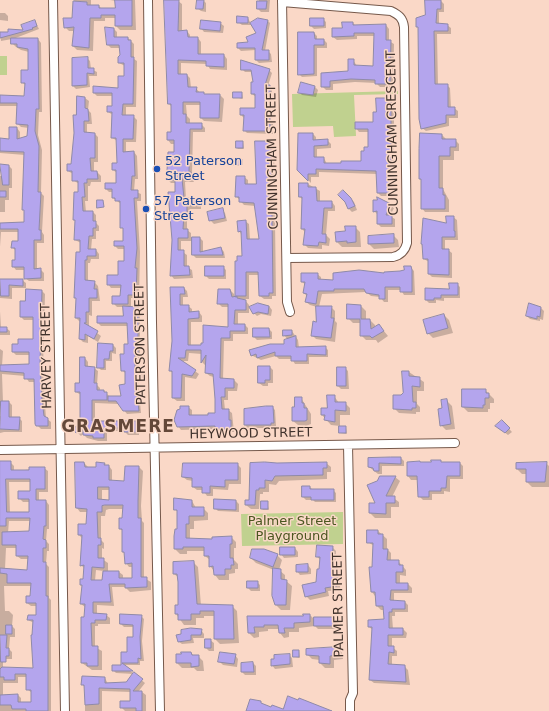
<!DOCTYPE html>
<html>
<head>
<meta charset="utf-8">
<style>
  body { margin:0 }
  canvas { display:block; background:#fad8c7 }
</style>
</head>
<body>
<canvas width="549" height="711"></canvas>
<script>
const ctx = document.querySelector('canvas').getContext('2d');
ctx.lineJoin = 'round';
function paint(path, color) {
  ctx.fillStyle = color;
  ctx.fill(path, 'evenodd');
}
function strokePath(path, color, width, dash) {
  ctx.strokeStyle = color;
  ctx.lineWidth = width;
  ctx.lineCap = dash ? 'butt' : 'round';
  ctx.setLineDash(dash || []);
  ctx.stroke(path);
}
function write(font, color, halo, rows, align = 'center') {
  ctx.font = font + ' "DejaVu Sans",sans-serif';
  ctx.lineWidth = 3;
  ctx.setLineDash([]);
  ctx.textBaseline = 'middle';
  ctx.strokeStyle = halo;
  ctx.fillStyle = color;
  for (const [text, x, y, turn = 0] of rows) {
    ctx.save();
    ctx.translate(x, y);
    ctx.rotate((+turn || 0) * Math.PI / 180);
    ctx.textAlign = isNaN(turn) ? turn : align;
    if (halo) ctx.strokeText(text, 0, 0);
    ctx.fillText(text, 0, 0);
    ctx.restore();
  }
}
paint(new Path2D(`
  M0,56H7V75H0Z
  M398,91V94L354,95L356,136L334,137L333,126L293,127L292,94Z
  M343,512V544L242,546L241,514Z`), '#c0d18f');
paint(new Path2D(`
  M74,0H91V6H99L102,9L116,10V1L110,0H135L136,30H120L116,26V18H105V21H94L93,51L77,50L73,46L75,31H69L65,27L73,19Z
  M203,0L206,3V12L201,11L197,8Z
  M259,0H270L269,12H261L258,9Z
  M426,0H440L444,4V12H439V25H447L451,28V34H437L438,85H447L450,88L451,108H454L458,111V118H449V126L426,131L422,128Z
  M178,1L182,4V31H187L190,35V38H198L201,42V55H224L227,59V70L210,69L207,64L181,63V75H187L190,78L191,88H196L200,93L206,95H220L224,99L222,122L204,121L201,118V105H186L187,116L190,119V124H201L205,128V132H193L192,175L194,182H185L186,199H196L201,204V209H190V217H187V230L191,233V238H200L203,241V253L221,248L224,252L225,258H196L193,255V241H181V251L187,255V267L192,270L193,278L174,279L171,275L176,183H171L168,180L175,153V144H171L168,140V133H172V107L169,104Z
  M0,13H5L8,16V21L0,20Z
  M248,18L251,24L267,20L270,23L265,51H268L271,54L272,62L259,63L256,60V50L241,51L238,48L249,43L257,33L252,25H242L238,22Z
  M323,19L326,22V28L314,29L311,26Z
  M35,21L39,29L13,39H38L41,43L42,112H39L38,135L42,150L41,193L44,196L42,232L44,235V243H37V269H40L44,273V281H29L25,278V270H16L13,266L16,261V251L12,247L19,242V232H1L0,247V224L25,223V155L0,153V139L10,140L17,128L20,132V140L28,137L29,128L21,127L18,124V106H0V97H25L26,86L22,82L29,71V52L21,50L16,47L12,43V39L1,41L0,33L25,31Z
  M220,23L224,26L223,33L204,32L201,28Z
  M343,23H353L356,26L386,25L389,29V41L394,44L393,87H380L376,83L355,82L333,84V90H326L322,86V74L349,72L353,60L357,66L374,67L375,36H357V39L337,40L333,37L343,29Z
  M114,29L117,32V38H128L134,44V59L137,61L136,107H126V116H133L137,120L136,142H126V153L134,152L137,156L138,179H135L134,191L141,194V201H137L140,252L139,298H131V307L137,308L140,311V358H138L137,372H141L144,376V381H138L141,413L127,414L119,404L95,403V422H136L139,426V435H128L124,431H107V441H98L87,438L83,434L81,436L74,429L81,424V395L76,392L80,384L85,358L88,362V367L94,368L98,371L97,385L100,388V391H104L110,397H122L126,385V374L122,370L129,345L128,326H101L98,323L124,317V307H117L113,303L121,297L122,288H111L108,284L119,276L125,262V249H118L115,246L124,242L121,204L113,198V192H109L106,189L117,184V173L113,170L118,164V141L112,138L113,115L108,112V107H113V96H97L94,93L119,89L125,77V66L119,63L121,55L120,48H111L108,45Z
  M314,33L317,36V40H324L327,43V48H317V76L302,77L299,74Z
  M87,58L90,61L91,69L97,72V76H89L90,87L76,89L73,86V59Z
  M242,69L269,70L272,73L268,86L272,89V108H268V119L273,122V134L247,133L244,130V118L241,115L256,109V97L252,94L254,83L253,72H245Z
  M315,87L318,90L316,97L302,95L299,92Z
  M242,93L243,99L234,97Z
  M85,98L89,101L88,110L91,113L92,124H87V133L95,134L98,137V162H94V172H97L101,176V182H91L90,186H88V201H85L86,212H93L96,215V223L99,226V231H96V239H92L91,250H96L99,254V259H91L90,263H88V281L94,282L98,286L100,301H92V316L89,315V327L101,336L98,342L88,336V343L83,342L80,339V322L76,318L77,299L75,297L81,253V243L75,240L76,222L74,220L79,184L73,180V174L68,171L72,165L77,116Z
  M391,99L394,102V184L396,196H381L378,193L377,174L319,172V177H311V183L298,169L313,134L316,137V141L327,140L331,144V148L317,149V158H324L327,164L362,161L365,152L369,148V132H359L356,128L374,123L377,113Z
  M442,135L446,139L455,140L459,144V151H454V160H443V189L449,200V212H425L422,208V181L420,179Z
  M243,142L244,149H238L237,148Z
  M270,142L274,145L276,296H272V299H264L260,296L259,275H249V299H244L249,305V313H238V325H245L248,328V334H233V341H224L223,380H234L238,384L237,391H228V400H224L225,410H228L232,413L234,432H220L217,429L181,430L178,426L188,407L192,410V416L216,414L214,377L210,376L206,373L207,362L205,365L202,362V354L189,353L188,361H181L199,374L196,379L185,377V401H177L173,398V373L170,371L173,341L171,288H184L187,291L188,297H183V306H188L192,309V313L199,312L202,316V322H191V346H202L229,328V307H222L218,303L230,290L234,294L235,299L243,257L242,235L239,231L245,221L249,224L250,240H260L256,206L244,205L236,196L244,177L248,180V185H257Z
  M8,165L12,169V188H9V200H5V212H0V176H2Z
  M308,184L320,191V202H332L335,206V211H328L326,235L330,239L329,246L322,245V249L308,248L304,244L305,232L302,229L303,200L300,197Z
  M343,191L354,202L357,210L352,212L349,209Z
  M378,199L394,208L390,216L395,219V227H381L378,224V215L374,211Z
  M222,210L225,213L227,221L214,224L210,220Z
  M453,217L457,220L458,240H445V250H448L452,253V278L432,277L429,274V262L424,259Z
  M355,227L360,232L361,247H342L337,242L346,232Z
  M393,235L398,240L399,247L374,249L369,244V237Z
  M223,267L226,270V279H209L206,276Z
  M410,267L414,271L415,295H404L401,290H388V302H384L380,297L371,296L366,292L322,294L319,307H331L335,311V321L337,323L335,342L316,339L312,335L317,323V307L310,305L306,302L307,296L304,293L306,285L302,282L317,274L321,277V280L334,281L400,272Z
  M0,280H22L26,283V288H12V299L0,298Z
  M457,284L460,287V298H444V301L436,300V303H429L426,300L450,290Z
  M42,291L45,294L43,368L45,404L46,418L51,422V429H41L37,425L35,382H29L25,376L2,374L3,402H9L12,405V418H19L22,421V432H4L0,433V416H2V406H0V349L3,351L2,366L30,365V355H16L13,352L34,340V320H24L21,317L26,302Z
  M258,304L269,306L272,310L271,316L261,314L257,316L254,313Z
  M361,306L366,311V320H370L375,325V327L379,325L388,336L378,343L376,340H366L361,335V323H353L348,318Z
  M541,308L544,311L543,320L540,319V321L530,319L527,316Z
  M0,311L1,328H6L10,331V335H0Z
  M444,315L449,320L453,333L433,338L428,333Z
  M254,329H269L272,332V339L257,340L254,337Z
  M292,331L298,340L299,348L325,347L328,350V357H309V364H295L292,359H279L276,356L261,360L251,355L285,345L288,340L284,335Z
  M113,345L116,348V354L112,353V361H106V370H101L98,367Z
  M270,367L273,370V383H268V386H263L259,383Z
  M345,368L348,371L349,389H341L338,386Z
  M409,372L424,382V391H417V404L420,407V412H416V414L399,413L394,408L404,393Z
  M485,390L494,399V403H490V409H488V412H468L463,407Z
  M334,396L339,403H345L350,408V415H340V426L331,425L322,415L328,409Z
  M301,398L311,414V424L306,426L298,425L293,421Z
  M447,401L452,406L455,429L446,430L441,425L443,409Z
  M272,407L275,410L276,426H273V428H248L245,425L250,408Z
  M502,421L512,432L508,435L500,429Z
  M340,427L346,428L347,434L340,433Z
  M401,458L404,461V466H382V474H378L369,467V459Z
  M0,462H10L14,466V471L44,468L48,471V492H39V501H46L49,505V529H47L46,541L49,544V551H47L46,564L49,567V598L51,600V711H0ZM9,482H31V492L19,498L23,502H30V513H10ZM9,521H31L30,532L8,533ZM6,548H17V556L21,559H29L28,571L5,569ZM4,586H32L31,597L27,603L31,606H37V616L28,620L34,623V669L3,668V659H12V652L9,649L10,637H15V629L12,626L13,615L9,611H5ZM18,677H27V689L32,693V703H21V698L18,695H3V683H18Z
  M420,462L421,463H460L463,466V479H450V492L444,491V494H432V500H423L419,496L418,480H411L408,476V463Z
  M84,463L88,467L97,468L104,464L109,466L112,470V481L125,482L139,467L143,471L141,506L142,521L144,523V578L151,582V590L130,592L125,587H112L114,606L97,605V614L106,615L110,618V624H98V626H95V647L102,651V670H92L82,663L85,607L81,604L83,587L81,585L84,580L85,569L81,565L82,538L79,535L87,525L88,512H80L77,508ZM102,490H110V501L102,500ZM109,509H124L123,519L120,529L123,531V552L125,554L126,563L129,567H133V579H123V575L119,572H108V563L102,559V548L104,549V543L101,540V516H105L106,510ZM96,570L104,571L103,581H95Z
  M326,463L331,467V472H327V479L279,481L276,485L269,484V492H263V494H260L259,509H251L246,505L250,501L251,464Z
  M546,463L549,466V487H532L527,482V474H522L517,469V464Z
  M237,464L241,468V484H229L228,490L213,489V496H207L203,490H197L193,487V481L187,480L183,477Z
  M395,477L400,481L392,497L399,502V507H391V518H375L370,513Z
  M310,487L313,490H333L336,493V502H315L313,500H306L303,497Z
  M192,501L196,508H203L208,513V520L194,521V529H190V539L213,540L231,537L236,542V548H234V560L238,564V569H235V573L229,574V580H219L215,575L214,571L210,566V560L205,556V551H187V554H180L175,549L178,530V512L175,509Z
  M236,501L239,504V512L218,511L215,508Z
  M267,502L269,510H263L262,509Z
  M378,531L387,539V549L391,553V561H398L406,570V576L400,575V584H408L412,588V593H394V602H405L408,605V612H395V616H392L393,629H403L407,633L406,638H392V647L397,651V656H392V665L404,666L408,670L410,685L374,683L370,680L373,630L369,627L385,620L384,610H381L377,606L375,596L372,592L374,546L368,542Z
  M332,547L336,551L335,569L340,573V590L328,591L329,596L310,600L306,596L317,582L320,570L321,560L317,557Z
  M295,548L298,552V557L284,558L281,554Z
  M277,555L282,560L279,570L285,575V580L292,586L290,610H281L276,605L274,570L256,563L251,558Z
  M193,562L198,567L201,606H232L237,611L239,643L220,644L215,639V616H204V618H196V625H184L176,614L179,606L178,577L174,574Z
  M308,565L311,569V574L300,575L297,571Z
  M257,582L260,585V591H251L248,588Z
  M310,615L315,620L335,618L338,621V629H318L315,626L299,628V632H289V637L284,638L280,633V629H268V631L259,632V637L254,638L249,633L248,617H304Z
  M141,616L144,619L142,641L144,661H140V665H123L145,683L138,692H142L146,695V711H125L121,707L131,702V692L102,691V711H85V687L82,684L105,678L108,684L126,683L134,674L116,673L113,670L122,666V653H128L134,638V627H124L121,624Z
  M201,630L204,634V638H193L194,643L182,644L178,641L182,635Z
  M210,640L214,643V651H209L206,648Z
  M338,648L342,653L343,659L334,660V668H325L320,663V660L312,659L307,654Z
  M299,651L300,658L295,657L294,656Z
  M191,653L194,656H198L203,661L204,671H197L194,668H182L177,663Z
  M235,655L238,659L237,667L223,665L220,662Z
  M289,655L292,658L293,667L275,669L272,665Z
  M253,663L256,666V675H245L242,672Z`), '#0003');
const building = new Path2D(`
  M115,0H132V26H115V15H101V18H90L89,48L72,46L74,27L64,28L63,18H72L73,1L87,2V5H99V8H115Z
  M164,0H179L178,31L187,30L188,37H198V54H224V67L206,66V61L178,60V74H187L188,87H197L196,92H204V94H220L219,118H200V102H183V114H186V123H202V129H190L189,172H191V179H182L184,198H196V200H198V205L187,206V214H184L183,229H188V238H178V250H184V266H189L190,275L170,276L172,240L168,192H175V180H167V171L168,152H174V140H167V132H171V104H168Z
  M197,0H204L203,9H196Z
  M425,0H441V9H437L436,23L448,24V31H434L435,84H448V107H455V115H446V123L421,129L419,119L418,27H416V18L425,15Z
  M257,1H267L266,9H257Z
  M237,16L248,17V23H237Z
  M258,18L268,20L262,50H269V60H255V48H237V43L248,42L246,37L256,33L250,23Z
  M310,18H324V26H310Z
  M35,20L37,26L32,28L33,29L0,38V32H8V29L23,30L21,25Z
  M201,20L221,22L220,31L200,29Z
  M342,22H353V25L386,24V40H391L390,84H375V80L351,79L330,81V87H321V73L348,71V59H354V65L373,66L374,33H354V36L332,37V28H342Z
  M105,27L114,28V37H128V40H131V57H134L133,104H123L122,115H134L133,139H123V152L134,151L135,176H132L131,190H138V198H134L137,248L135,268H137L136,295H128V304H112V296H120L121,285H107V275H118V261H124V246H114V241H123V228H120V201H115V198H112V189H105V183H116V170H112V163H117L116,138H111L112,112H107V106H112V93H93V86L118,88V76H124V63H118V57L120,55L119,45H107Z
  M298,32H314L315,39H324V45H314V74L298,75Z
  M11,38H38L39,109H36L35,131L39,146L38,192H41L39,230H41V240H34V269L41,268V278L24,279V267H12V260H15V248H11L12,241H18V229H0V223L24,222V210H22L24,152L0,151V138L9,139V127H17V139L27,136L28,125L16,124L17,103H0V95L24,96L25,83H21V70H28V49L17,47V44H11Z
  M88,57V68H94V74L87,73V85L72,86V58Z
  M241,60L270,69L265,85H270V105H266L265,118H270V131H243L244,115H240V108H255V94H251V82H253L251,70H241Z
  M301,82L315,86L313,95L298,93Z
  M233,92H242V98H233Z
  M77,96L85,97V108L88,109L89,121H84V132L95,133V158H90L91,171H97L98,179H87V183H84L85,197H82L83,211H93V221H96V228H93V236H89L88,249H96V256H87V260H85V280L95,281L94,289H97V298H89V312H86V323H84L98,331L94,339L85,334V340L79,339L80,318H75L76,298H74L76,252H80V240H74L75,220H73L74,192H78V181H72V171H67V164H71L74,133L73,115H76Z
  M376,98H391V181H393V193H377L376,171L316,169V174H308V181L297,170L298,133H313V140L328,139V145L314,146V157H324V163H341V161H361V151H364V147H368V129H355V122H373V112H376Z
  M420,133L442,134V139H456V147H450V156H439V188H443V195H445V209H421V179H419V149Z
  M236,141H243V148H236Z
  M255,141H271L273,293H269V296H259L258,272H246V296H237V298L246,300V310H235L234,324H245V331H230V338H221L220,378L234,379V388H225V397H221L222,409H229V420H231V429H215V426L177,427L174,420L177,410L180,409V406H189V415H208V413H215V399L213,374L205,373L206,355L201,363V350H186L185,358H178L196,370L192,376L182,374L181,398H172V371H169L172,341L170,287H184L185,294H180V305H189V312L199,311V318L188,319V345H201V343H203V325L228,327V304H217L218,289H230L232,297L237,296L235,297V261H237V256H242L241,231L238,232L237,221L246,220L247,239H259L254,203L239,202V197H235L236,176H245V184H256Z
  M234,159H242V165H234Z
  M0,164L9,165V185H3Z
  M299,183H308V187H316L317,201H332V208H324L322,234H326V243L319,242L318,246L303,245L305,229H301L302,197H299Z
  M343,190L351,198L355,206L348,209L345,202L338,195Z
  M0,191H6V197H0Z
  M377,197L391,204L386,215H392V224H377V211L373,212V200H377Z
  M97,200H103L104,207L97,208Z
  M223,208L225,218L209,221L207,212Z
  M446,216H454V231H455V237H442V249H449V275L428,274V259H423L422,244H421L423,218L446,223Z
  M345,226H356V242L347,243V241L336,242L335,232L345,231Z
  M394,234V243L368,244V236Z
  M192,237H200V252L221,247L223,255H192Z
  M205,266H224V276H205Z
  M404,266H411L412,270V292H400V287H385V299H379V295L366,293L364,289H334V291H318L316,304L305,302L307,294L303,293L305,282H301V273H318V279L333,280V273L359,270L384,273V272L400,271L404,270Z
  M0,279H23V286L9,285V296H1Z
  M449,283H458V295H441V298H434V300H425V288L449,289Z
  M26,289L42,290L40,364L42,400L44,416L48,418V426H36L35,424L34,379H24V373L0,371V365L29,364V352H12V344H18V339H33V317H20V301H25Z
  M258,303L269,306L268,314L258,312L253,314L249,307Z
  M529,303L541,307L540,317L537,316V319L526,316Z
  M347,304L361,305V319H370L371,329L379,324L384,331L372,338L370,336H360V319H347Z
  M123,306L138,307V355H135V371H141V379H135L139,411H123L116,401H108V396H121L119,385L125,384V371H121L120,354H124V344H128L127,323H97V316H123Z
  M316,306H332L331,318H334L331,338L311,336L313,321L316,322Z
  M444,314L448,328L427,334L423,320Z
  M0,327H7V332H0Z
  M253,328H269L270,337H253Z
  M283,330H292V335L283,336Z
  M296,336V347L326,346V355L307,354V361H291V356H275V352L257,358L256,354L251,356L249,350L270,344H284V340Z
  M98,343L113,344V351H110L109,359H104V368H97Z
  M80,357H85V366L95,367L94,383H97V390H104V392H107V400H92V421H136V432H124V428H104V438H93V436L83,435V428L76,433L73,429L80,423V392H75V383H79Z
  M258,366H270V380H265V383H258Z
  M337,367H346V386H337Z
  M402,371H409V376L420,377V387L412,386L413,402H416V408H412V410L393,409V395H401L403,393Z
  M462,389H486V393H489V398H485V405H483V408L462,407Z
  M327,395H335V402H346V411L335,410V422L324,420L325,415H321V408H327Z
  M295,397H302V403H304V408H307V420L305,421H292V407H294Z
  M447,399L451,424L440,426L438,409L442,408L441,400Z
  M1,401H9V417H20L19,430L0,429Z
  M266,406H273L274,423H271V425H244V409Z
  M502,420L510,428L505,433L495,426Z
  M339,426H346V433H339Z
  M391,457H401V464L379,463V471H374L373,468L368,467V458Z
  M431,460H441V462H460V476H447L446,488H441V491H429V497H418L417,476H407V462L420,461V462H431Z
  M0,461H11V470H29V467H45V489H36V500H46V526H44L43,539L46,540V548H43V562H46V596H48V711H26V709H12L11,705H0V695L18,694V702H31V690H26V674H15V680H4V677H0V669L2,667L33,668L31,635H32L33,620H27L28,615H36V603H26V596H30L31,583H7V574L0,573V568L27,570L28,556H16V545H2V532L29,531L30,518H6V526H0ZM6,479H30V491H18V499H29V512H7Z
  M75,462H84L85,467H96V462L105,463L104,465H109V480L124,481L125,466H139L138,501V518H141V577H147V587L125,588V584H109L111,602H93V613L107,614L106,620H95V623H91L92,646H98V666H87V663H81V617H84L85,604H80L82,585H80V579H83L84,565L80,566L82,535H78V524H86L87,509L76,508ZM98,487H109V500L98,499ZM105,505H123L122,518H119V529H122V552H124L125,564L132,563V578H119V571H103L102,580H91L92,567L104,568V558H98V545H101V538H98L97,512H102V506Z
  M265,462L277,463L327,462V468H323V475L275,476L272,481L265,480V488H259V490H256L255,505H245V500H249L250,463Z
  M547,462L545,482H526V469H516V463Z
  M183,463H238V480H225V487L210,486V493H202V487H192V478L182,477Z
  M380,476H396L386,496H395V503H386V514L369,513V503H375L367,485L377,481Z
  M302,486H310V489H334V500H311V497H302Z
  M174,498L192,500V507H204V516H189V524H186V538L212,539V537L232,536V544H230V558H233L234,565H231V569H225V575H214L213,566L209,567V556H204V547H183V549H174V536L175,529H177V510H174Z
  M214,499L236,500V510L214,509Z
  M261,501H268V509H261Z
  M367,530H378V534H383V549H388L387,560H399V565H403V572H396V583H408V590H391L390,600L405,601V609H392V612H389V628H403V635H388V646H394V653L389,652L388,664L405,665L406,682L369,680L372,627H368V620L384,619L383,606H376L375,592H371L369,567H372L373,543H367Z
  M317,545L333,546L332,568H337V586L325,588L326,592L305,597L302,585L316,582L317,569H319L320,557H316Z
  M280,547H295V555H280Z
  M252,549H264L278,554L273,567L250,558Z
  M194,561L197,604L233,605L234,639H214V611H200V614H191V620H178V614H175V605H178V582L177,574H173V562Z
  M308,564V572H296V565Z
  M273,568L281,569V579L287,580L286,605H275L272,596Z
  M247,581H258V588H247Z
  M120,614L142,615L140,637L141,659L138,658V663H122L133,671H112V665H121V652H127V637H133V625L120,624Z
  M303,614H310V622L294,623V628H284L285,633H279L278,625H264V627H254L255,633H248L247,616H303Z
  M314,617H335V626H314Z
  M6,625H12V634H6Z
  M191,628L202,629L201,635H191V640L178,642L176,635L181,634V630Z
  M0,635H7L6,648H9V656H6V662H1Z
  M205,639H211V648H205Z
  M338,647L339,655L330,656V664L319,663V656L306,655V649Z
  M293,650H299V657H293Z
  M181,652H191L192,655H199V666L191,667V663H176V654H181Z
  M220,652L236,654L234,664L218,662Z
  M290,654V664L271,666V659H274V655Z
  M253,662L254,672H241V663Z
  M134,672L143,679L133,691H142V711H136V708H120V701H130V689L99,688V704L85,705L84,685H81L82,676L105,677V683L126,682Z
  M288,696L298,700L299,698L332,711H246L250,699L261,701V703L271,707L272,705L283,709Z`);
paint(building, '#b4a5ed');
strokePath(building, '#8f8aa8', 1);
const street = new Path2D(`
  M53,0L65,711
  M148,0L152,322L160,711
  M282,0L287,302L290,312
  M282,2L391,11C399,15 403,18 404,27L407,243C405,251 401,255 393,257L287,258
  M348,445L353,693L350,700V711
  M0,450L455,443`);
strokePath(street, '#76594b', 10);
strokePath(street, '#fff', 8);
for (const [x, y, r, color] of [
  [157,169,4,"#1a4fb4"],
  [146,209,4,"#1a4fb4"]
]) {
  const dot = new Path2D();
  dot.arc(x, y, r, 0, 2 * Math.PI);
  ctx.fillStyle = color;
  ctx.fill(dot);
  strokePath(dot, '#fad8c7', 1.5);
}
write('13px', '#41332d', '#fad8c7', [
  ["CUNNINGHAM CRESCENT",393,133,-91],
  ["CUNNINGHAM STREET",273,157,-91],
  ["PATERSON STREET",141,344,-91],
  ["HARVEY STREET",47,356,-91],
  ["HEYWOOD STREET",251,434,-1],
  ["PALMER STREET",339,605,-91]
]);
write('13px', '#164399', '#fad8c7', [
  ["52 Paterson",165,162],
  ["Street",165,177],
  ["57 Paterson",154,202],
  ["Street",154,217]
], 'left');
write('13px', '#4b5720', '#fad8c7', [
  ["Palmer Street",292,522],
  ["Playground",292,537]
]);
ctx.letterSpacing = '1px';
write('bold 17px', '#644839', '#fad8c7', [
  ["GRASMERE",118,428]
]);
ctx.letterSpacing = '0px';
</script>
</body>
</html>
